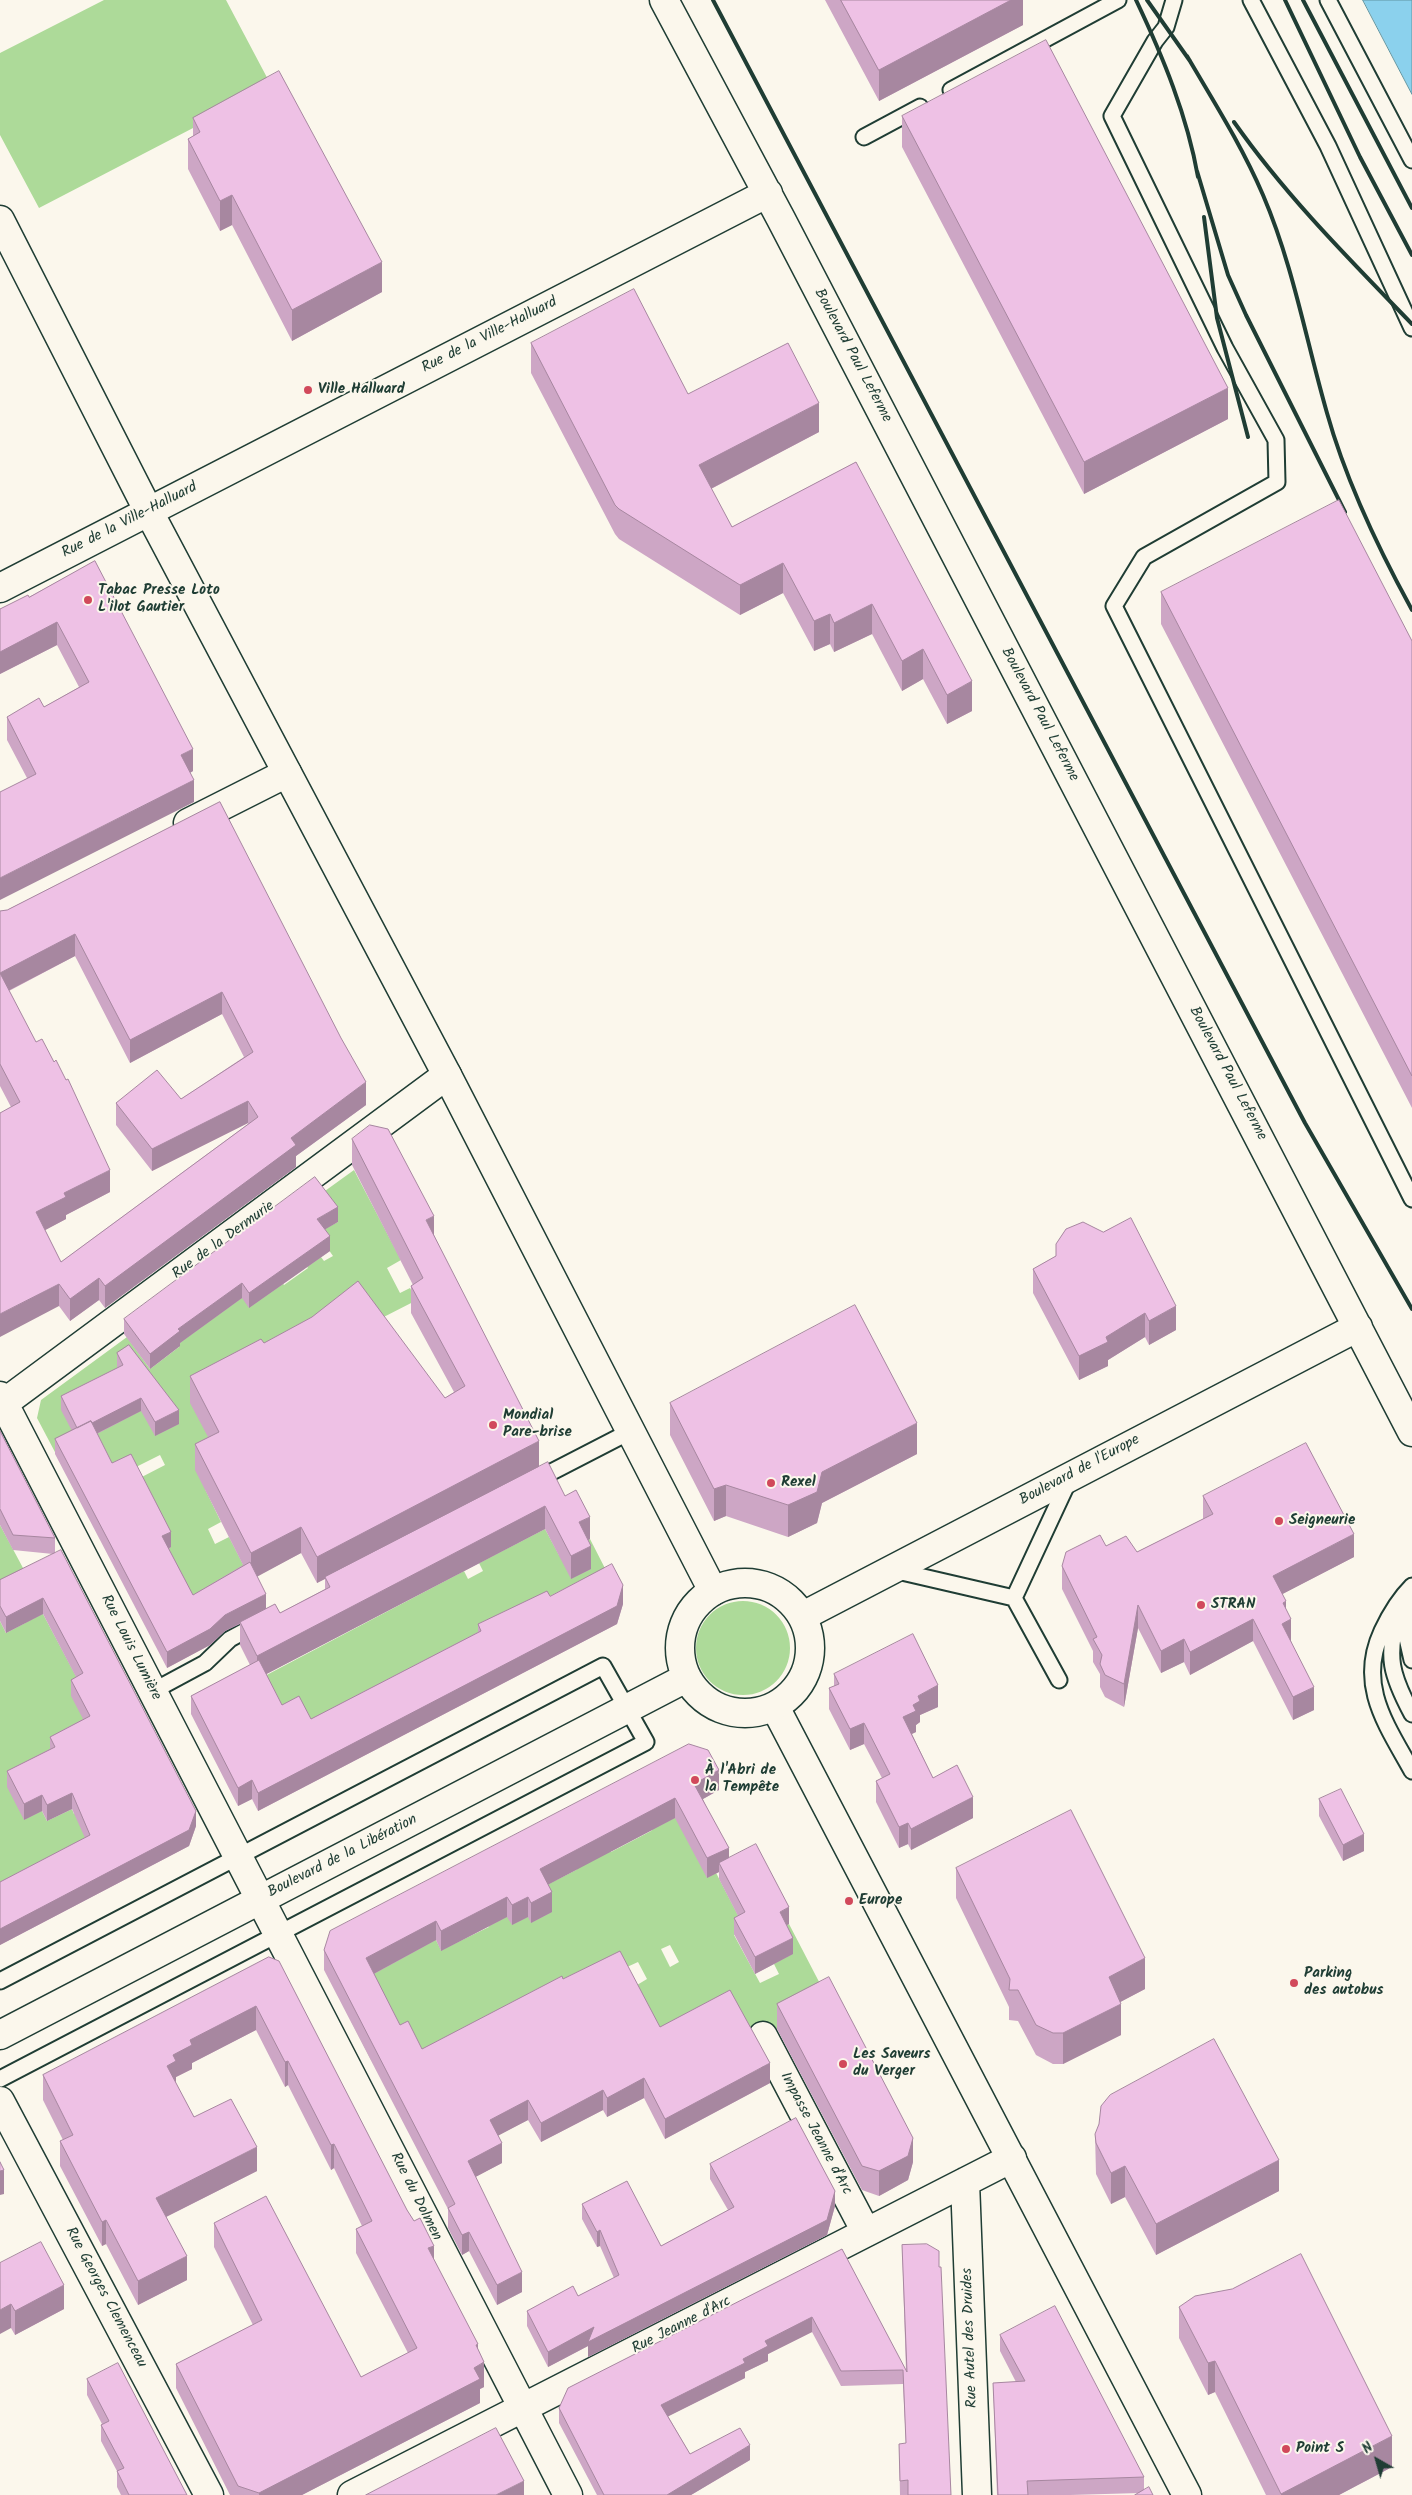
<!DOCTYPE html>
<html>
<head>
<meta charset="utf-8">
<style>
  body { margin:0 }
  #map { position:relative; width:1412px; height:2495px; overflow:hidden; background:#fbf7ec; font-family:Kalam,sans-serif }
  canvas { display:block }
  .north { position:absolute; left:1352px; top:2435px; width:50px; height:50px; -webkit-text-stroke:4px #fbf7ec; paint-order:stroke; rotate:322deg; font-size:14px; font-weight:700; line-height:20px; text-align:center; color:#1f3d34 }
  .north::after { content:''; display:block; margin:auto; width:18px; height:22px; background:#1f3d34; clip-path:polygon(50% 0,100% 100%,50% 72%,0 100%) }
</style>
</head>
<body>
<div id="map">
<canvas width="1412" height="2495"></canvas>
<div class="north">N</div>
</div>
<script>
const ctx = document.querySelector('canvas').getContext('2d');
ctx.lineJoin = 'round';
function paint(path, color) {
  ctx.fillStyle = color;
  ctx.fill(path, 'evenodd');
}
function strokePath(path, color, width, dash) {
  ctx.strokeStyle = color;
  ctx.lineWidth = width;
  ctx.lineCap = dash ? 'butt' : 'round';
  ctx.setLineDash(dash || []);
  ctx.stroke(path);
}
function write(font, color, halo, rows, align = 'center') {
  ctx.font = font + ' Kalam,sans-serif';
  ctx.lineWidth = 4;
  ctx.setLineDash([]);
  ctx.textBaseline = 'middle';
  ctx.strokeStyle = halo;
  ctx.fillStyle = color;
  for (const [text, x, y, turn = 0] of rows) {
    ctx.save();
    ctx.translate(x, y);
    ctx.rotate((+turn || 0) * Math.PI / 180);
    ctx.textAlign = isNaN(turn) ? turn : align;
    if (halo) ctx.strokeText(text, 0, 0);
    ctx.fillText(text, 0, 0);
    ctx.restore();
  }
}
paint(new Path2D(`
  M104,0H226L272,87L39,208L0,135V53Z
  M354,1170L401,1260L387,1268L400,1293L410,1288L417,1300L370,1324L229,1476L205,1489L221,1522L208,1529L215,1544L229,1537L251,1580L225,1625L151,1559L169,1549L136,1480L165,1465L160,1455L112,1479L78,1443L56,1454L37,1418L41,1400L127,1337L150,1369L179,1347L177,1343L276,1273L284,1285L308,1268L299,1256L290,1216L324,1261L333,1256L317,1233L338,1222L318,1196Z
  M0,1525L30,1581L41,1614H43L146,1808L0,1898V1621L6,1633L25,1623L0,1600ZM27,1800L83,1809L74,1814L72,1809L47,1821L41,1809L24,1820Z
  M545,1529L559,1555L590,1539L612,1582L380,1701L262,1734L259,1679L464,1571L468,1579L483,1571L479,1563Z
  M696 1648a47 47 0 1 1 94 0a47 47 0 1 1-94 0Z
  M680,1803L745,1929L734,1935L760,1983L779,1974L774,1964L780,1929L789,1924L829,2001L751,2042L640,2057L422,2069L408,2041L416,2036L371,2060L351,2021L363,1972L435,1938L441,1950L489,1927L485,1917L576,1870L605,1842L611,1852L651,1831ZM670,1945L679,1962L670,1967L661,1949ZM638,1962L647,1979L637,1985L627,1967Z`), '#adda99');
const water = new Path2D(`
  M1363,0H1412V94Z`);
paint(water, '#8bd1ed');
strokePath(water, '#6096a3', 1);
const service = new Path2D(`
  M1174,0L1166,27L1155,41L1112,116L1225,348L1276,440L1277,482L1144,557L1114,606L1412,1199
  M1251,0L1328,146L1412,328
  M1328,0L1412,160
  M951,90L1118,0
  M864,137L920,107
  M536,1480L631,1431
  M893,1570L1014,1598L1069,1480
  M1412,1586C1399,1599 1390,1614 1382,1631C1357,1685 1386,1724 1412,1771
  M1411,1587L1407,1638L1412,1660
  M1014,1598L1059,1680
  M1398,1613C1386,1657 1391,1675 1412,1714
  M153,1691L205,1663L230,1639L256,1625
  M0,1981L603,1666L646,1742L0,2079`);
const minor = new Path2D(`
  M0,220L149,512
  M188,823L287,773
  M0,1396L568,2495
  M0,1406L447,1075
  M763,2036L866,2232
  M0,2101L209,2495
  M965,2182L977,2495
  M352,2495L1012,2158`);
const tertiary = new Path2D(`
  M149,512L447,1075L713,1591
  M775,1707L1187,2495`);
const secondary = new Path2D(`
  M664,0L781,219L1412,1432
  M0,588L768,193
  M680 1648a65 65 0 1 1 130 0a65 65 0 1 1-130 0Z
  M803,1616L1358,1327
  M0,2035L686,1678`);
strokePath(service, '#1f3d34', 19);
strokePath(minor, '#1f3d34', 31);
strokePath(tertiary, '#1f3d34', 31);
strokePath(secondary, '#1f3d34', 31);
strokePath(service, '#fbf7ec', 15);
strokePath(minor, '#fbf7ec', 28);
strokePath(tertiary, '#fbf7ec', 28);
strokePath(secondary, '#fbf7ec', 28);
strokePath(new Path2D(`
  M713,0L1305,1123L1412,1309
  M1136,0C1163,57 1187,115 1198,177
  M1147,0L1190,61
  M1285,0L1360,157L1412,255
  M1303,0L1412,208
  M1187,56C1214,102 1242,146 1263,195C1293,265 1306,340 1327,413C1346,481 1378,548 1412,610
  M1234,122C1286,196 1349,259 1412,324
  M1197,171L1228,275L1246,315L1345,512
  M1204,217L1217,318L1248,437`), '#1f3d34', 4);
paint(new Path2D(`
  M825,0H1023V25L879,101Z
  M902,116L1228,419L1084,494L902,147Z
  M193,118L382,292L292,341L232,225L220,231L188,169V139L193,136Z
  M531,343L688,394L819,432L711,489L732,527L856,462L972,711L947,724L923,679L902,691L872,634L834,652L830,644L814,651L783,593L740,615L619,539L615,534L531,373Z
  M95,561L193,771L190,773L194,802L27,778L7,740V717L44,707L79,687L57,645L0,674V609L29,597Z
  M1161,592L1412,641V1108L1161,624Z
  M220,802L366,1105L296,1156V1167L105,1308L99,1300L70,1321L59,1306L11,1107L0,1086V911L7,910ZM75,956L130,1063L222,1014L244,1057L181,1099L116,1103V1125L152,1171L248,1123V1124L61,1262L45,1230L66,1219V1215L110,1192L9,991Z
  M352,1139L434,1235L539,1467L565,1496L590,1539L588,1540L591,1569L571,1579L545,1529L266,1674L282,1705L311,1719L478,1632V1624L550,1596L623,1604L617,1624L258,1811L252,1799L238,1806L191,1714V1696L250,1665L240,1645V1624L225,1631L210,1645L167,1668L55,1454V1439L72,1431L61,1410V1396L117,1368V1353L179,1424L155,1436L141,1411L97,1434L112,1463L171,1547L169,1549L193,1595L243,1565L195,1470V1444L208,1437L190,1403V1376L264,1343L445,1398L454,1392L411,1313V1286L413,1285L352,1165ZM301,1553L317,1583L325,1579V1589L280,1613L266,1608L257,1576Z
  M338,1222L325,1229L330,1251L249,1308L242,1298L180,1343V1346L150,1369L124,1334V1319Z
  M1056,1256L1176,1330L1149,1345L1145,1337L1108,1360V1366L1079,1380L1033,1293V1269Z
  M670,1403L917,1454L822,1503L817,1523L788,1537L726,1516L714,1521L670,1435Z
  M0,1431L55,1538V1553L196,1826L189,1846L0,1945V1882L85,1838L72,1809L47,1821L42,1811L24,1820L7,1787V1771L50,1749V1737L83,1719L71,1696V1680L76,1677L43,1614L6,1633L0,1621V1580L53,1554L13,1550L0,1525Z
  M1203,1496L1354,1557L1282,1594L1286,1609L1291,1641L1314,1710L1293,1720L1253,1641L1190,1675L1184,1662L1161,1673L1138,1628L1124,1707L1105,1697L1100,1687V1674L1093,1662V1651L1062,1589V1566L1106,1546L1137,1552L1203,1519Z
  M834,1674L938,1707L920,1715V1722L916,1725V1732L912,1734L933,1778L973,1818L911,1850L908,1844L899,1848L876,1802V1781L882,1778L864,1744L850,1750L829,1709V1688L834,1686Z
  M689,1744L719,1790L703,1799L729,1858L789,1924L787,1925L793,1954L755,1974L734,1934V1918L738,1916L719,1879V1872L707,1878L675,1818L548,1884L552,1912L531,1923L528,1917L512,1925L507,1917L441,1951L436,1940L374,1974L400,2025L422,2049L563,1979L770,2083L665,2139L644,2098L607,2117L603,2110L541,2142L528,2120L498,2135L502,2163L475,2177L522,2292L497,2305L469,2251L462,2255L448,2228V2209L324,1970V1950Z
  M1319,1799L1364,1851L1343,1861L1319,1816Z
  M956,1868L1145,1989L1120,2002L1121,2035L1063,2064H1053L1036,2055L1018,2021L1009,2020V2007L956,1898Z
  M269,1957L434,2260L478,2349L484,2387L480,2389V2403L302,2495H230L176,2388V2364L253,2325L214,2247V2223L361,2377L408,2353L356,2253V2229L362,2226L334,2168L331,2170L288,2085L285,2087L256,2030L192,2063V2069L176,2077V2084L194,2117L257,2171L166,2217L187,2280L138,2305L106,2244L102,2246L60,2166V2141L63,2140L43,2100V2075Z
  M777,2004L913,2162L908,2180L879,2196L862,2190L777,2029Z
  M1095,2134L1279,2191L1156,2255L1125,2197L1111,2204L1096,2174Z
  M710,2164L835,2206L827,2235L588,2357V2346L548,2367L527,2326V2311L578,2296L614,2278L600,2246L597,2247L582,2219V2204L661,2246L728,2210L710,2179Z
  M902,2245L939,2267L951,2495H900L899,2444H906L903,2384L841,2386L812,2332L768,2354V2361L745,2372V2378L668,2416L690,2454L750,2460L691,2495H597L559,2423V2408L842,2249L906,2371Z
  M0,2263L64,2309L15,2335L11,2328Z
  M1179,2307L1392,2467L1339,2495H1266L1215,2392L1208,2395L1179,2338Z
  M1000,2335L1144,2477V2490L1140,2493L1070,2495H997L993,2383L1016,2382L1000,2351Z
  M87,2379L187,2495H121L117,2487V2471L101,2441V2425L102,2424L87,2395Z`), '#cda6c5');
paint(new Path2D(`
  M1011,0H1023V25L879,101V70Z
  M232,195V225L220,231V201Z
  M382,262V292L292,341V310Z
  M1228,388V419L1084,494V462Z
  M819,403V432L699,495V465Z
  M783,563V593L740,615V585Z
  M872,604V634L834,652V623Z
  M830,614V644L814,651V621Z
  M57,622V645L0,674V652Z
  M923,649V679L902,691V661Z
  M972,681V711L947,724V695Z
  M193,749V771L181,778V755Z
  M194,780V802L0,900V878Z
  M75,934V956L0,995V973Z
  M222,992V1014L130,1063V1040Z
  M366,1082V1105L296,1156V1167L105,1308V1286L291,1138Z
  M248,1101V1123L152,1171V1149Z
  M110,1170V1192L66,1215V1219L36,1235V1212L64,1193Z
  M338,1207V1222L317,1234V1219Z
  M434,1216V1242L426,1220Z
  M330,1236V1251L249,1308V1293Z
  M99,1278V1300L70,1321V1299Z
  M242,1283V1298L180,1343V1346L150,1369V1354L178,1329Z
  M59,1284V1306L0,1337V1314Z
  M1176,1306V1330L1149,1345V1321Z
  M1145,1313V1337L1108,1360V1366L1079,1380V1356L1106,1337Z
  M141,1398V1411L78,1443V1430Z
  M179,1410V1424L155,1436V1422Z
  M917,1423V1454L822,1503L817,1523L788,1537V1505L822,1472Z
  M539,1441V1468L317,1583V1557Z
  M726,1485V1516L714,1521V1489Z
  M545,1506V1529L257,1679V1656Z
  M590,1517V1539L579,1545V1522Z
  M301,1527V1553L251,1580V1553Z
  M171,1532V1547L162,1552V1536Z
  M1354,1534V1557L1273,1599V1576Z
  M591,1546V1569L571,1579V1556Z
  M623,1585V1604L617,1624L258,1811V1793Z
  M266,1594V1610L225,1631L210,1645L167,1668V1652L225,1615Z
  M43,1598V1614L6,1633V1617Z
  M1286,1601V1622L1291,1619V1642L1282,1647L1283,1603Z
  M1138,1605V1628L1124,1707V1684Z
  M1253,1619V1641L1190,1675V1652Z
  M1184,1639V1662L1161,1673V1651Z
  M938,1685V1707L920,1715V1722L916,1725V1732L903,1738V1717L913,1705L918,1696Z
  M1314,1687V1710L1293,1720V1697Z
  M864,1723V1744L850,1750V1729Z
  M719,1770V1790L694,1804V1784Z
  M252,1780V1799L238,1806V1788Z
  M72,1793V1809L47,1821V1805Z
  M42,1795V1811L24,1820V1804Z
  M973,1797V1818L911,1850V1829Z
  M675,1798V1818L540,1889V1869Z
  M196,1811V1826L189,1846L0,1945V1929Z
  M908,1823V1844L899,1848V1827Z
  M1364,1834V1851L1343,1861V1845Z
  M729,1848V1867L719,1863V1872L707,1878V1858Z
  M552,1892V1912L531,1923V1903Z
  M507,1897V1917L441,1951V1931Z
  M528,1897V1917L512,1925V1905Z
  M789,1907V1924L780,1929V1912Z
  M436,1921V1940L366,1978V1958Z
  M793,1938V1954L755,1974V1957Z
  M1145,1958V1989L1109,2008V1977Z
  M1121,2004V2035L1063,2064V2033Z
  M256,2006V2030L192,2063V2069L176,2077V2085L167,2066L173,2055L190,2040Z
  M288,2061V2085L285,2087V2062Z
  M770,2063V2083L665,2139V2119Z
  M644,2078V2098L607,2117V2098Z
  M603,2090V2110L541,2142V2123Z
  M528,2100V2120L490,2140V2120Z
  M913,2138V2162L908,2180L879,2196V2171Z
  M502,2143V2163L468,2181V2161Z
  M334,2144V2168L331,2170V2145Z
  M257,2147V2171L156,2222V2198Z
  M1279,2160V2191L1156,2255V2224Z
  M1125,2166V2197L1111,2204V2173Z
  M4,2170V2194L0,2195V2171Z
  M835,2191V2206L827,2235L588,2357V2346L548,2367V2352Z
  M106,2220V2244L102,2246V2222Z
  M600,2230V2246L597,2247V2232Z
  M469,2232V2251L462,2255V2235Z
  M434,2246V2270L428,2248Z
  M187,2256V2280L138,2305V2281Z
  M522,2272V2292L497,2305V2285Z
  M64,2285V2309L15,2335V2311Z
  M11,2304V2328L0,2334V2310Z
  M812,2317V2332L768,2354V2361L745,2372V2378L661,2420V2405L743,2359L765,2341Z
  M478,2344V2366L484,2362V2387L480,2389V2403L302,2495H259V2493L474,2368L476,2345Z
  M1215,2361V2392L1208,2395V2363Z
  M1392,2436V2467L1339,2495H1281V2494Z
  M750,2445V2460L691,2495H667Z
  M524,2481V2495H496Z`), '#a787a0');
const building = new Path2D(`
  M841,0H1011L879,70Z
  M1046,40L1228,388L1084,462L902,116Z
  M279,71L382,262L292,310L232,195L220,201L188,139L200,132L193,118Z
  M634,289L688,394L788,343L819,403L699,465L732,527L856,462L972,681L947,695L923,649L902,661L872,604L834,623L830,614L814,621L783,563L740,585L619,509L615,505L531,343Z
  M1339,500L1412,641V1076L1161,592Z
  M95,561L193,749L181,755L194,780L0,878V792L36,774L7,717L39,698L44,707L89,682L57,622L0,652V609L28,595L29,597Z
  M220,802L341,1038L366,1082L291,1138L296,1145L105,1286L99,1278L70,1299L59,1284L0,1314V1113L20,1102L0,1064V973L36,1042L42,1039L54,1062L56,1060L66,1080L68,1079L110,1170L64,1193L66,1197L36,1212L61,1262L258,1117L248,1101L152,1149L116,1103L157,1070L181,1099L253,1052L222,992L130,1040L75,934L0,973V911L7,910Z
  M370,1125L388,1129L434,1216L426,1220L539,1441L317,1557L301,1527L251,1553L195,1444L219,1432L190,1376L261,1339L264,1343L312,1317L358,1281L445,1398L465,1386L411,1286L423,1278L352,1139Z
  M315,1177L338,1207L317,1219L330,1236L249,1293L242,1283L178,1329L180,1331L150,1354L124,1319Z
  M1131,1218L1176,1306L1149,1321L1145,1313L1106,1337L1108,1342L1079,1356L1033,1269L1056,1256V1244L1066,1229L1083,1222L1103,1232Z
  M855,1305L917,1423L822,1472L817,1492L788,1505L726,1485L714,1489L670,1403Z
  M129,1345L179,1410L155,1422L141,1398L92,1423L91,1421L77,1428L61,1396L123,1365L117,1353Z
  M91,1421L112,1463L131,1454L171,1532L162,1536L193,1595L250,1562L266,1594L225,1615L210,1629L167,1652L55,1439Z
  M0,1431L55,1538L13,1535L0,1509Z
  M1306,1443L1354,1534L1273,1576L1286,1601L1283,1603L1291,1619L1282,1624L1314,1687L1293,1697L1253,1619L1190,1652L1184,1639L1161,1651L1138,1605L1124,1684L1105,1675L1100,1664L1102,1655L1093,1639L1097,1637L1062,1566L1066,1552L1100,1535L1106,1546L1126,1536L1137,1552L1213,1514L1203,1496Z
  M548,1462L565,1496L576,1490L590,1517L579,1522L591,1546L571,1556L545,1506L257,1656L240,1622L275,1604L280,1613L330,1587L325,1577Z
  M61,1550L196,1811L189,1830L0,1929V1882L90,1835L72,1793L47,1805L42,1795L24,1804L7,1771L55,1747L50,1737L90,1716L71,1680L83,1673L43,1598L6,1617L0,1606V1580Z
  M612,1564L623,1585L617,1606L258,1793L252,1780L238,1788L191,1696L259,1660L282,1705L299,1696L311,1719L481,1631L478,1624L547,1591L550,1596Z
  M913,1634L938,1685L918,1696L920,1701L913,1705L916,1711L903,1717L933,1778L957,1765L973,1797L911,1829L908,1823L899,1827L876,1781L890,1774L864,1723L850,1729L829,1688L839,1684L834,1674Z
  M689,1744L708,1750L719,1770L694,1784L729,1848L707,1858L675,1798L540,1869L552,1892L531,1903L528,1897L512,1905L507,1897L441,1931L436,1921L366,1958L400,2025L408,2021L422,2049L562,1976L563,1979L620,1951L660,2027L730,1990L770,2063L665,2119L644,2078L607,2098L603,2090L541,2123L528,2100L490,2120L502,2143L468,2161L522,2272L497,2285L469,2232L462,2235L448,2208L455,2204L324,1950L330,1931Z
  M1341,1789L1364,1834L1343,1845L1319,1799Z
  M1071,1810L1145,1958L1109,1977L1121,2004L1063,2033H1053L1036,2025L1018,1990H1009L1010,1979L956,1868Z
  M756,1844L789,1907L780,1912L793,1938L755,1957L734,1918L745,1912L719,1863Z
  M269,1957L279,1961L407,2210L414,2221L420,2218L434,2246L428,2248L478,2344L476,2345L484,2362L474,2368L480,2379L259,2493L238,2486L176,2364L262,2320L214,2223L266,2196L361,2377L417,2348L356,2229L372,2221L334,2144L331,2145L288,2061L285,2062L256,2006L190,2040L192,2045L173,2055L176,2061L167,2066L194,2117L231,2099L257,2147L156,2198L187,2256L138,2281L106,2220L102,2222L60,2141L73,2135L43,2075Z
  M829,1977L913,2138L908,2156L879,2171L862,2166L777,2004Z
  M1214,2039L1279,2160L1156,2224L1125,2166L1111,2173L1096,2143L1095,2134L1099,2124L1101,2106L1110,2095Z
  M796,2118L835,2191L827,2220L588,2342L594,2327L548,2352L527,2311L573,2286L578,2296L619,2275L600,2230L597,2232L582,2204L627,2181L661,2246L734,2207L710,2164Z
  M0,2162L4,2170L0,2171Z
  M41,2242L64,2285L15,2311L11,2304L0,2310V2263Z
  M927,2244L939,2251V2267H941L951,2495H908V2480L900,2481L899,2444L906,2443L903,2370L841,2371L812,2317L765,2341L768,2346L743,2359L745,2363L661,2405L690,2454L740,2428L750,2445L667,2495H604L559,2408L568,2388L842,2249L907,2372L902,2245Z
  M1301,2254L1392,2436L1281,2494L1215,2361L1208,2363L1179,2307L1195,2296L1232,2289Z
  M1055,2306L1144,2477L1027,2481L1028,2495H998L993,2383L1025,2381L1000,2335Z
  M118,2363L187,2495H129L117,2471L124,2468L101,2425L109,2421L87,2379Z
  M496,2428L524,2481L496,2495H366Z
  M1149,2487L1153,2495H1135Z`);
paint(building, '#eec1e5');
strokePath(building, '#a787a0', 1);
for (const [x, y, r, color] of [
  [308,390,5,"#d1495b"],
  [88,600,5,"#d1495b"],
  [493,1425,5,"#d1495b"],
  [771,1483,5,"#d1495b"],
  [1279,1521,5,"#d1495b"],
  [1201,1605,5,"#d1495b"],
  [695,1780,5,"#d1495b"],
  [849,1901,5,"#d1495b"],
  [1294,1983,5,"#d1495b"],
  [843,2064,5,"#d1495b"],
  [1286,2449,5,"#d1495b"]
]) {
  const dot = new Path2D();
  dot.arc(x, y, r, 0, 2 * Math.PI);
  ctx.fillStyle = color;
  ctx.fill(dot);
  strokePath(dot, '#fbf7ec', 2);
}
write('15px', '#1f3d34', '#fbf7ec', [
  ["Rue de la Ville-Halluard",490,336,-27],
  ["Boulevard Paul Leferme",852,356,62],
  ["Rue de la Ville-Halluard",130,521,-27],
  ["Boulevard Paul Leferme",1039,715,62],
  ["Boulevard Paul Leferme",1227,1074,62],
  ["Rue de la Dermurie",224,1241,-36],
  ["Boulevard de l'Europe",1080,1471,-28],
  ["Rue Louis Lumière",130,1648,63],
  ["Boulevard de la Libération",343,1857,-27],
  ["Impasse Jeanne d'Arc",815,2134,62],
  ["Rue du Dolmen",415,2197,63],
  ["Rue Georges Clemenceau",105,2298,62],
  ["Rue Jeanne d'Arc",682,2326,-27],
  ["Rue Autel des Druides",971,2338,-92]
]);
write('bold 15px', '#1f3d34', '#fbf7ec', [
  ["Ville Halluard",318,390],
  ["Tabac Presse Loto",98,591],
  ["L'ilot Gautier",98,608],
  ["Mondial",503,1416],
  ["Pare-brise",503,1433],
  ["Rexel",781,1483],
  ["Seigneurie",1289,1521],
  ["STRAN",1211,1605],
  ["À l'Abri de",705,1771],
  ["la Tempête",705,1788],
  ["Europe",859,1901],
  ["Parking",1304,1974],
  ["des autobus",1304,1991],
  ["Les Saveurs",853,2055],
  ["du Verger",853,2072],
  ["Point S",1296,2449]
], 'left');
</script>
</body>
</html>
